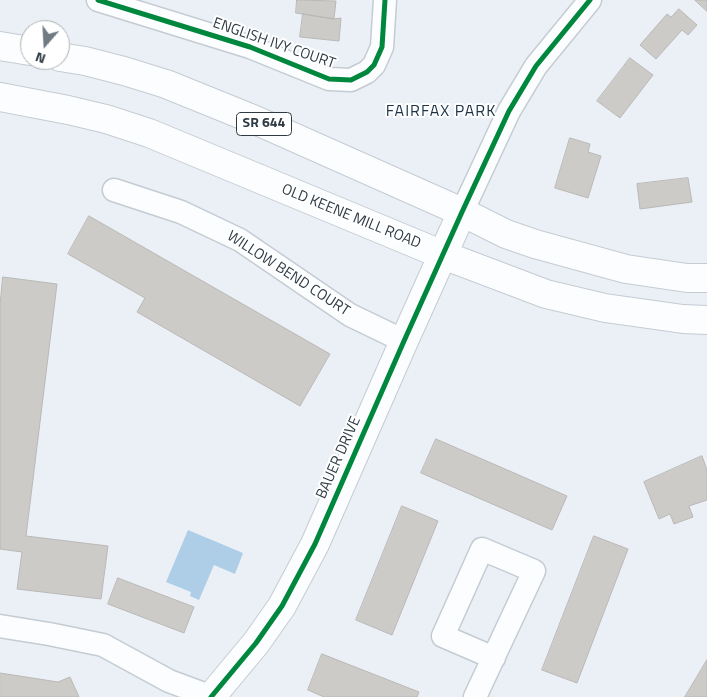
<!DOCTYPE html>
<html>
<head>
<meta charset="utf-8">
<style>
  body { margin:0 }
  #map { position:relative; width:707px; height:697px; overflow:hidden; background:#eaf0f6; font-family:"Titillium Web",sans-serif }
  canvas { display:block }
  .north { position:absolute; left:20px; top:20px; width:50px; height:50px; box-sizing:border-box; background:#fff; border:1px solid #acb1b4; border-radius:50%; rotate:199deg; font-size:14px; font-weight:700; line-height:20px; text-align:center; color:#2f3b44 }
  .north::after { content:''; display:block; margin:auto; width:18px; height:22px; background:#707a82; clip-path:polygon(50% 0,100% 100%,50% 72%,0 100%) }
</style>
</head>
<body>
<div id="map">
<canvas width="707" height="697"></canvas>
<div class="north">N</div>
</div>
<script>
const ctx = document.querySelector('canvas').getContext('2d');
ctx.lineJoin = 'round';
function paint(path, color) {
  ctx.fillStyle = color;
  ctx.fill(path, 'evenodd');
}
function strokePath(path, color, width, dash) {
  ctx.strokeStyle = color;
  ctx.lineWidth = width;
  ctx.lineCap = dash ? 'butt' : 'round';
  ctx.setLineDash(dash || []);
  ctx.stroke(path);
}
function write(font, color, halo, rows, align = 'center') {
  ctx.font = font + ' "Titillium Web",sans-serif';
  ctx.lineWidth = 4;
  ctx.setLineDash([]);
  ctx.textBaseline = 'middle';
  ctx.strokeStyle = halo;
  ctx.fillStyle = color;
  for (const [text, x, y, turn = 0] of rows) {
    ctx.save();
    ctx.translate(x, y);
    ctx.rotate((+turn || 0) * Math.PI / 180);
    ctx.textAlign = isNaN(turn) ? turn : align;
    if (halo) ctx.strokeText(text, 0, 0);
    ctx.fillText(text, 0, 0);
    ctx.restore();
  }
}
paint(new Path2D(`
  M188,530L243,553L235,574L214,565L199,600L190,596L191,592L166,582Z`), '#aecee8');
const building = new Path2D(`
  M297,0L336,1L334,19L296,13Z
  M695,0H707V11Z
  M679,9L697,25L688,35L682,30L656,59L640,45L667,14L671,17Z
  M303,14L334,19L341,18L339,41L300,37Z
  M630,58L653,75L620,118L597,101Z
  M570,138L590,144L588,152L601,156L588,198L555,188Z
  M688,178L692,202L640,209L637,184Z
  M89,216L330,354L300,406L137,312L145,298L68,254Z
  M3,277L57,284L26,536L108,546L101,599L17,589L22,552L0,549V305Z
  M436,439L567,496L552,530L421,473Z
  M702,456L707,470V500L689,506L693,517L674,524L670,514L659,519L644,482Z
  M402,506L438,521L392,635L356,620Z
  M594,536L628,549L577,683L542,670Z
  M118,578L194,607L184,633L108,604Z
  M322,654L419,692L417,697H324L308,690Z
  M707,660V697H685Z
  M0,673L58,682L70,677L79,697H0Z`);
paint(building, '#cdcbc8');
strokePath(building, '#bab8b6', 1);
const street = new Path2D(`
  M98,0L250,47L329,79L351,80L367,72L374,65L382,47L385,0
  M114,190L181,212L240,240L350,315L404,341
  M462,212L509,111L536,66L590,0
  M0,626L49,634L103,645L169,681L212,697
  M475,697L534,571L482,549L443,636L494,658`);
const secondary = new Path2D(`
  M211,697L256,643L282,606L315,544L404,341L462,212`);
const primary = new Path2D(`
  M0,46L30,51
  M60,57L85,61L124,71L166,84L255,120L462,212L506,234L535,244L626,269L687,278H707
  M0,97L68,110L106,119L149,133L443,255L546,294L605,308L683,319L707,320`);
strokePath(street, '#c4ccd3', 25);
strokePath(secondary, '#c4ccd3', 30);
strokePath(primary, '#c4ccd3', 30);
strokePath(street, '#fcfdfe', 22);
strokePath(secondary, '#fcfdfe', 28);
strokePath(primary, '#fcfdfe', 28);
strokePath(new Path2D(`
  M98,0L250,47L329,79L351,80L367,72L374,65L382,47L385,0
  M211,697L256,643L282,606L315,544L404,341L462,212L509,111L536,66L590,0`), '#00873e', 5);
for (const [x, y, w] of [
  [264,124,55]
]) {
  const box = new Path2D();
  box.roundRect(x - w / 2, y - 11.5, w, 23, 4);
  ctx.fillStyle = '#fff';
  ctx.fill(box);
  strokePath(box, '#2f3b44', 1);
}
write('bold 14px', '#2f3b44', null, [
  ["SR 644",264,124]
]);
write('15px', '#2f3b44', '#fff', [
  ["ENGLISH IVY COURT",274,44,19],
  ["OLD KEENE MILL ROAD",351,217,22],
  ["WILLOW BEND COURT",288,274,33],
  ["BAUER DRIVE",339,458,-66]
]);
ctx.letterSpacing = '1px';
write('16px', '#1c3447', '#fff', [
  ["FAIRFAX PARK",441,112]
]);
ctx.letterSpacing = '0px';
</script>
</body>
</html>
